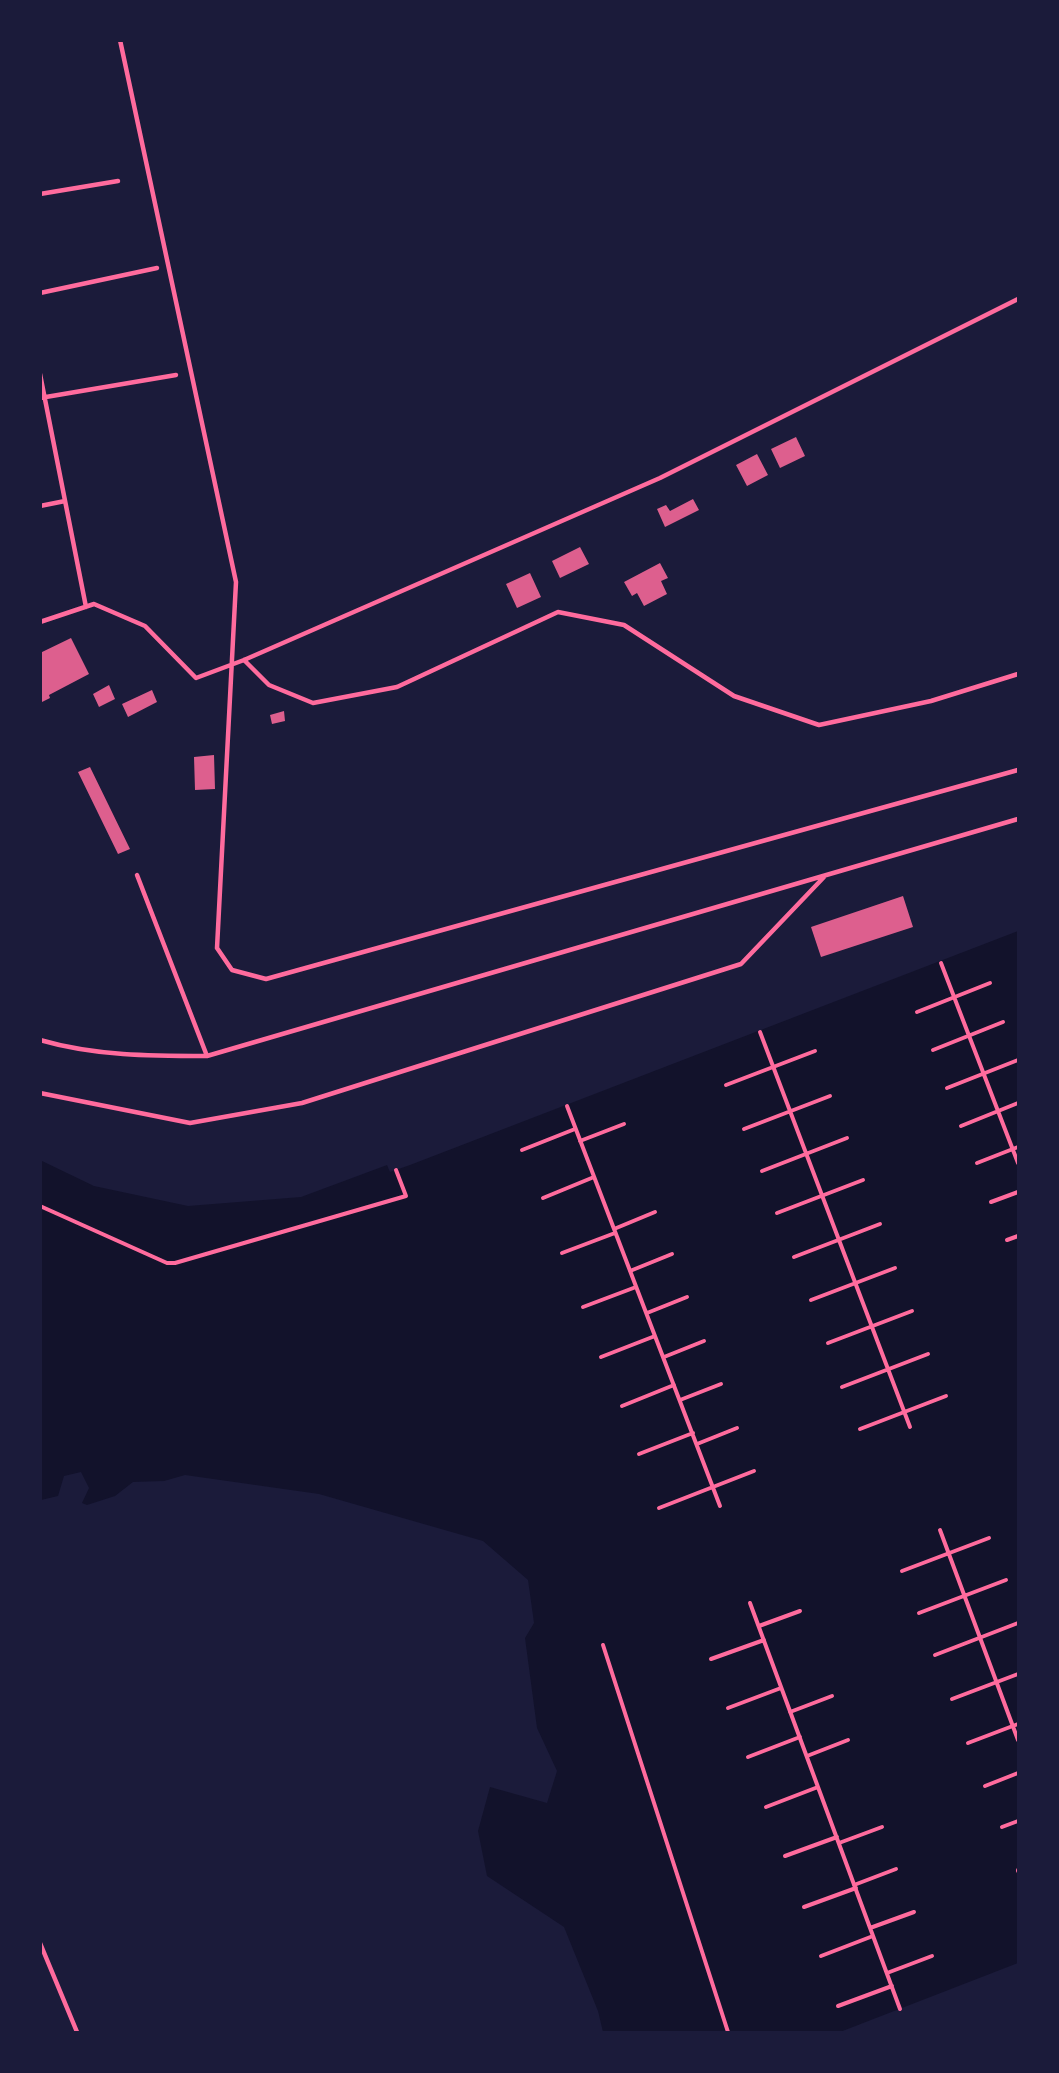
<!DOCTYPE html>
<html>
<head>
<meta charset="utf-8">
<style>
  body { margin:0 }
  #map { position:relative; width:1059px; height:2073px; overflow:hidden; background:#1b1b3a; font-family:"Public Sans",sans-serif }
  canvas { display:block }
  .frame { position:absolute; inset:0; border:42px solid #1b1b3a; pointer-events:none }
</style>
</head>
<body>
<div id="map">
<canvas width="1059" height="2073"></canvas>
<div class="frame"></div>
</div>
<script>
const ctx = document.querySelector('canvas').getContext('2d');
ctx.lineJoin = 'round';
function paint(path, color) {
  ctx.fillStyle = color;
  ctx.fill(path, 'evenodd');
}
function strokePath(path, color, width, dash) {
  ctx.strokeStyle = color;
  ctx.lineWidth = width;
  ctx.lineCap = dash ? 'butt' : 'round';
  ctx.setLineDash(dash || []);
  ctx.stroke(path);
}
paint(new Path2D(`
  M1018,931V1963L840,2032H603L598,2011L564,1927L487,1876L478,1831L490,1787L547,1803L557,1771L537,1728L525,1638L534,1623L528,1580L483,1541L319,1494L185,1475L164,1481L133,1482L115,1496L87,1505L82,1503L89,1488L81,1472L64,1476L58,1496L41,1500L40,1160L94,1186L188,1206L301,1197L387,1165L390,1172L410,1165Z`), '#12122b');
paint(new Path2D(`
  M796,437L805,456L780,468L771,449Z
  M757,454L768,475L747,486L736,465Z
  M693,499L699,510L665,527L657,509L666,505L670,511Z
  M580,547L589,564L560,578L552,561Z
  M660,563L668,578L661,581L667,594L644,606L637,593L632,596L624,582Z
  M530,573L541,597L517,608L506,584Z
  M71,638L89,674L49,695L50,698L40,703V653Z
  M109,685L115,699L99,707L93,694Z
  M152,690L157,702L128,717L122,704Z
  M284,711L285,721L272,724L270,715Z
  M214,755L215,789L195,790L194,757Z
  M90,767L130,849L118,854L78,772Z
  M903,896L913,927L821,957L811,927Z`), '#dd5f8e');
strokePath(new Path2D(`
  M941,963L1018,1163
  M917,1012L990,983
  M760,1032L910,1427
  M933,1050L1003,1022
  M726,1085L815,1051
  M947,1088L1018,1060
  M567,1106L720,1506
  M961,1126L1018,1103
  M744,1129L830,1096
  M580,1141L624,1124
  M522,1150L575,1129
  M977,1163L1018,1147
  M762,1171L847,1138
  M543,1198L594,1177
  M991,1202L1018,1192
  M40,1206L167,1263H175L406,1196L396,1170
  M777,1213L863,1180
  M614,1229L655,1212
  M1007,1240L1018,1236
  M562,1253L615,1233
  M794,1257L880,1224
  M630,1271L672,1254
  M811,1300L895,1268
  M583,1307L636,1287
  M647,1313L687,1297
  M828,1343L912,1311
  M601,1357L655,1336
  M664,1357L704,1341
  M842,1387L928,1354
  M680,1400L721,1384
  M622,1406L674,1385
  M860,1429L946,1396
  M697,1444L737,1428
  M639,1454L693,1433
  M659,1508L754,1471
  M940,1530L1018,1740
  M902,1571L989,1538
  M750,1603L900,2009
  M919,1613L1006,1580
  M759,1626L800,1611
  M603,1645L728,2032
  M935,1655L1018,1623
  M711,1659L764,1640
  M952,1699L1018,1674
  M728,1708L781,1688
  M790,1712L832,1696
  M968,1743L1018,1724
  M807,1756L848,1740
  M748,1757L800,1737
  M985,1786L1018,1773
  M766,1807L818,1787
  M1002,1827L1018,1821
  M839,1843L882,1827
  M785,1856L837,1837
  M1018,1871V1870
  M854,1885L896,1869
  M804,1907L856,1888
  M870,1928L914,1912
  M821,1956L873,1936
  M887,1973L932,1956
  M838,2006L892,1986`), '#ff6b9d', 4);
strokePath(new Path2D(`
  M120,40L236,582L217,948L232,970L266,979L1018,770
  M40,194L118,181
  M40,293L157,268
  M40,374L86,607
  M40,398L176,375
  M40,506L65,501
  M40,622L94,604L145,626L196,678L244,660L660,478L1018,299
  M244,660L269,685L313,703L397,687L558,612L624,625L734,696L819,725L931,701L1018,674
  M137,875L207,1056L1018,819
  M40,1040C95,1056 151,1056 207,1056
  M40,1093L190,1123L302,1103L741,964L824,877
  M40,1943L77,2032`), '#ff6b9d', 4.5);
</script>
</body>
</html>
